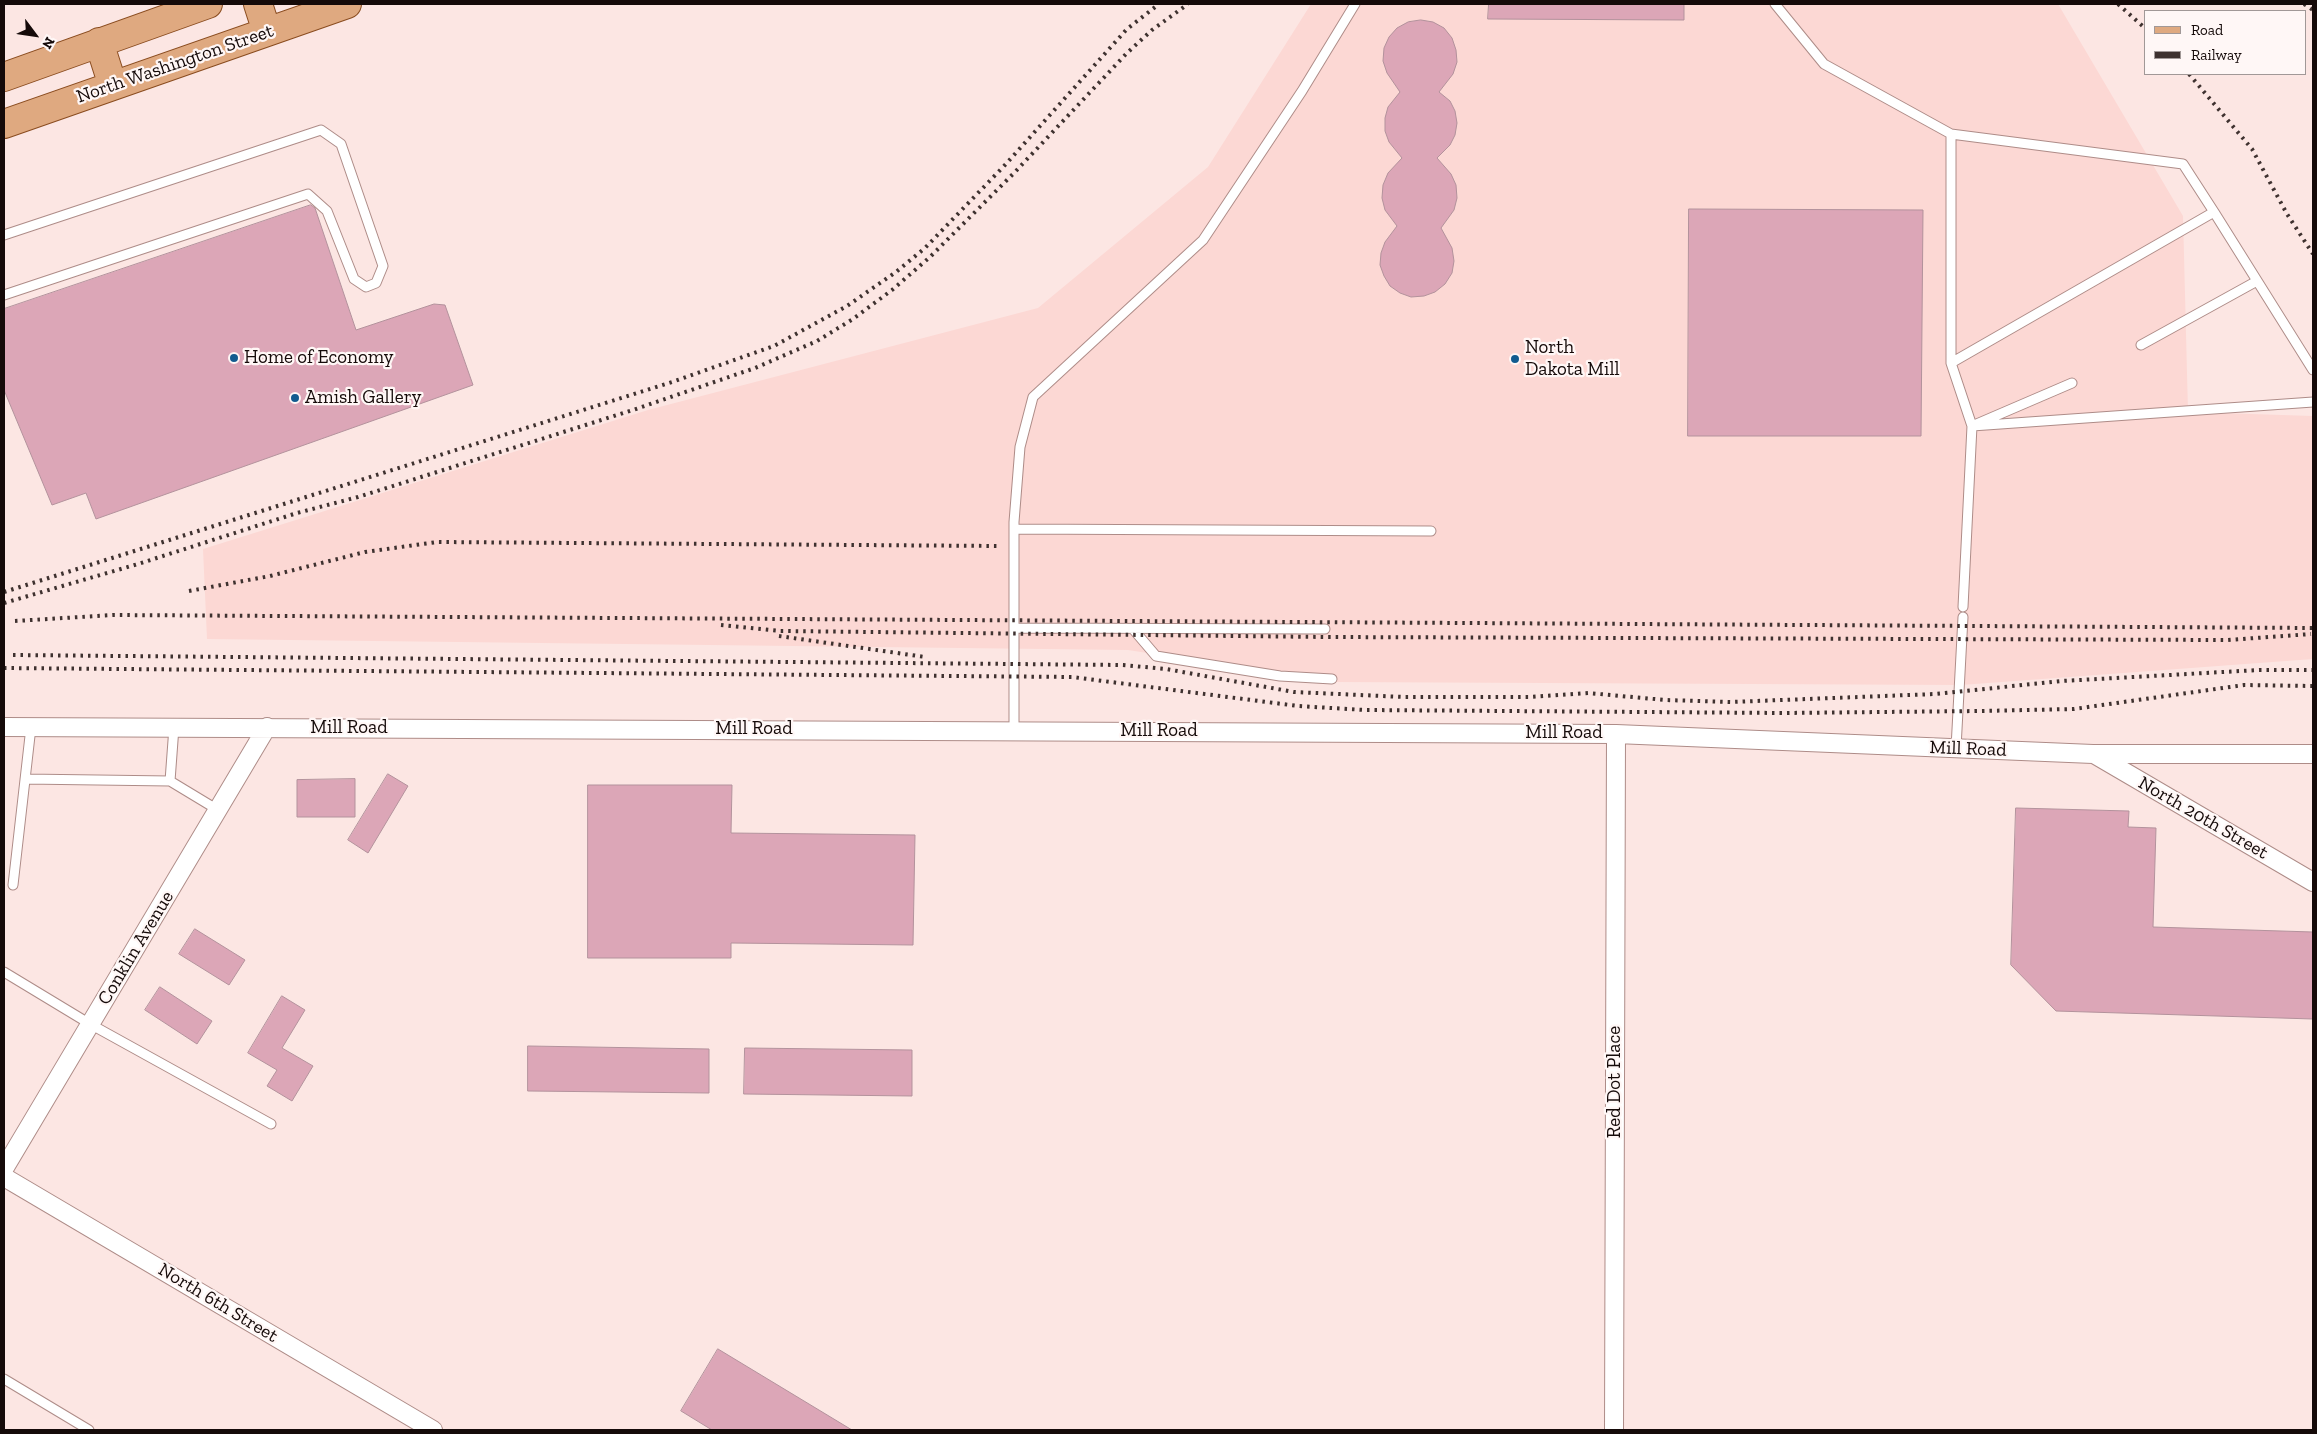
<!DOCTYPE html>
<html>
<head>
<meta charset="utf-8">
<style>
  body { margin:0 }
  #map { position:relative; width:2317px; height:1434px; overflow:hidden; background:#fce6e3; font-family:"Zilla Slab",serif }
  canvas { display:block }
  .frame { position:absolute; inset:0; border:5px solid #150a09; pointer-events:none }
  .legend { position:absolute; left:2144px; top:10px; width:162px; height:65px; box-sizing:border-box; background:#fff7f6; border:1px solid #a19897; margin:0; padding:6px 9px; list-style:none; font-size:15px; color:#150a09 }
  .legend li { display:flex; align-items:center; gap:10px; height:25px }
  .legend b { width:25px; border:1px solid #a19897 }
  .north { position:absolute; left:10px; top:10px; width:50px; height:50px; -webkit-text-stroke:4px #fff7f6; paint-order:stroke; rotate:121deg; font-size:14px; font-weight:700; line-height:20px; text-align:center; color:#150a09 }
  .north::after { content:''; display:block; margin:auto; width:18px; height:22px; background:#150a09; clip-path:polygon(50% 0,100% 100%,50% 72%,0 100%) }
</style>
</head>
<body>
<div id="map">
<canvas width="2317" height="1434"></canvas>
<div class="frame"></div>
<ul class="legend">
<li><b style="height:6px;background:#dfa980"></b>Road</li>
<li><b style="height:6px;background:#3e312f"></b>Railway</li>
</ul>
<div class="north">N</div>
</div>
<script>
const ctx = document.querySelector('canvas').getContext('2d');
ctx.lineJoin = 'round';
function paint(path, color) {
  ctx.fillStyle = color;
  ctx.fill(path, 'evenodd');
}
function strokePath(path, color, width, dash) {
  ctx.strokeStyle = color;
  ctx.lineWidth = width;
  ctx.lineCap = dash ? 'butt' : 'round';
  ctx.setLineDash(dash || []);
  ctx.stroke(path);
}
function write(font, color, halo, rows, align = 'center') {
  ctx.font = font + ' "Zilla Slab",serif';
  ctx.lineWidth = 4.5;
  ctx.setLineDash([]);
  ctx.textBaseline = 'middle';
  ctx.strokeStyle = halo;
  ctx.fillStyle = color;
  for (const [text, x, y, turn = 0] of rows) {
    ctx.save();
    ctx.translate(x, y);
    ctx.rotate((+turn || 0) * Math.PI / 180);
    ctx.textAlign = isNaN(turn) ? turn : align;
    if (halo) ctx.strokeText(text, 0, 0);
    ctx.fillText(text, 0, 0);
    ctx.restore();
  }
}
paint(new Path2D(`
  M1311,4H2058L2183,216L2188,412L2313,416V659L1961,685L1334,682L1128,650L207,639L203,549L648,410L1038,308L1208,167Z`), '#fcd8d4');
const building = new Path2D(`
  M1489,4H1684V20L1488,19Z
  M1421,20L1433,22L1444,28L1452,38L1456,50L1457,62L1453,74L1439,92L1450,101L1455,111L1457,123L1455,135L1450,145L1437,158L1451,174L1456,185L1457,198L1454,210L1441,228L1452,248L1454,261L1452,273L1445,284L1435,292L1424,296L1411,297L1400,293L1390,286L1384,276L1380,265L1381,253L1385,242L1397,226L1385,210L1382,198L1383,185L1388,173L1402,158L1389,142L1385,131V118L1388,107L1400,92L1387,73L1383,61L1384,48L1389,37L1397,28L1408,22Z
  M311,205L315,208L356,330L434,304L445,305L473,385L96,519L86,493L52,505L4,390V309Z
  M1689,209L1923,210L1921,436H1688Z
  M388,774L408,786L368,853L348,840Z
  M355,779V817H297V780Z
  M588,785H732L731,833L915,835L913,945L731,943V958H588Z
  M2016,808L2129,811L2128,827L2156,828L2153,927L2313,932V1019L2056,1011L2011,965Z
  M195,929L245,960L229,985L179,954Z
  M160,987L212,1021L197,1044L145,1010Z
  M282,996L305,1010L282,1048L313,1066L292,1101L267,1086L277,1070L248,1053Z
  M528,1046L709,1049V1093L528,1091Z
  M745,1048L912,1050V1096L744,1094Z
  M718,1349L852,1430H712L681,1411Z`);
paint(building, '#dca6b7');
strokePath(building, '#b3929c', 1);
const lane = new Path2D(`
  M1775,4L1824,64L1951,134L2183,164L2214,212L1951,363V134
  M2214,212L2313,370
  M4,235L321,130L341,144L383,266L376,283L366,287L354,279L327,211L308,194L4,295
  M2141,345L2257,281
  M1951,363L1972,426L2313,402
  M1015,529L1431,531
  M1963,607L1972,426L2072,383
  M1014,628L1325,629
  M1133,629L1156,656L1280,676L1332,679
  M1014,731V522L1020,447L1033,397L1203,240L1302,91L1355,4
  M1956,748L1963,617
  M25,779L170,781L174,727
  M170,781L218,810
  M13,885L31,727
  M4,972L90,1024L271,1124
  M4,1379L89,1430`);
const street = new Path2D(`
  M4,727L1616,734L2093,754H2313
  M2094,754L2313,882
  M4,1169L267,727
  M4,1177L433,1430
  M1614,1430L1616,734`);
const primary = new Path2D(`
  M258,4L267,32
  M99,42L113,86
  M4,77L208,4
  M4,124L347,4`);
strokePath(lane, '#ae8c88', 11);
strokePath(street, '#ae8c88', 20);
strokePath(primary, '#8a4c1f', 30);
strokePath(lane, '#fff', 9);
strokePath(street, '#fff', 18);
strokePath(primary, '#dfa980', 28);
strokePath(new Path2D(`
  M2118,4L2146,29
  M2304,4L2313,10
  M2189,74L2252,149L2287,214L2313,254
  M189,591L270,576L365,552L437,542L999,546
  M4,592L672,382L774,346L847,306L896,272L925,248L1005,165L1127,29L1159,4
  M4,603L138,564L297,513L358,497L633,410L755,368L817,341L853,319L892,290L930,257L1015,172L1127,53L1152,30L1188,4
  M15,621L113,615L2313,628
  M721,625L780,631L1327,637L2228,640L2311,634
  M779,636L925,657
  M13,655L1123,665L1166,669L1294,692L1404,697H1530L1588,693L1665,700L1731,702L1935,694L2062,681L2259,670H2313
  M4,668L1072,677L1298,706L1365,710L1784,713L1980,711L2074,709L2244,685L2313,686`), '#3e312f', 4, [2.5, 5]);
for (const [x, y, r, color] of [
  [234,358,5,"#125b8f"],
  [1515,359,5,"#125b8f"],
  [295,398,5,"#125b8f"]
]) {
  const dot = new Path2D();
  dot.arc(x, y, r, 0, 2 * Math.PI);
  ctx.fillStyle = color;
  ctx.fill(dot);
  strokePath(dot, '#fff7f6', 2);
}
write('19px', '#150a09', '#fff7f6', [
  ["North Washington Street",175,64,-19],
  ["Mill Road",349,728],
  ["Mill Road",754,729],
  ["Mill Road",1159,731],
  ["Mill Road",1564,733],
  ["Mill Road",1968,749,2],
  ["North 20th Street",2203,818,30],
  ["Conklin Avenue",136,948,-59],
  ["Red Dot Place",1615,1082,-90],
  ["North 6th Street",218,1303,31]
]);
write('19px', '#150a09', '#fff7f6', [
  ["North",1525,348],
  ["Dakota Mill",1525,370],
  ["Home of Economy",244,358],
  ["Amish Gallery",305,398]
], 'left');
</script>
</body>
</html>
